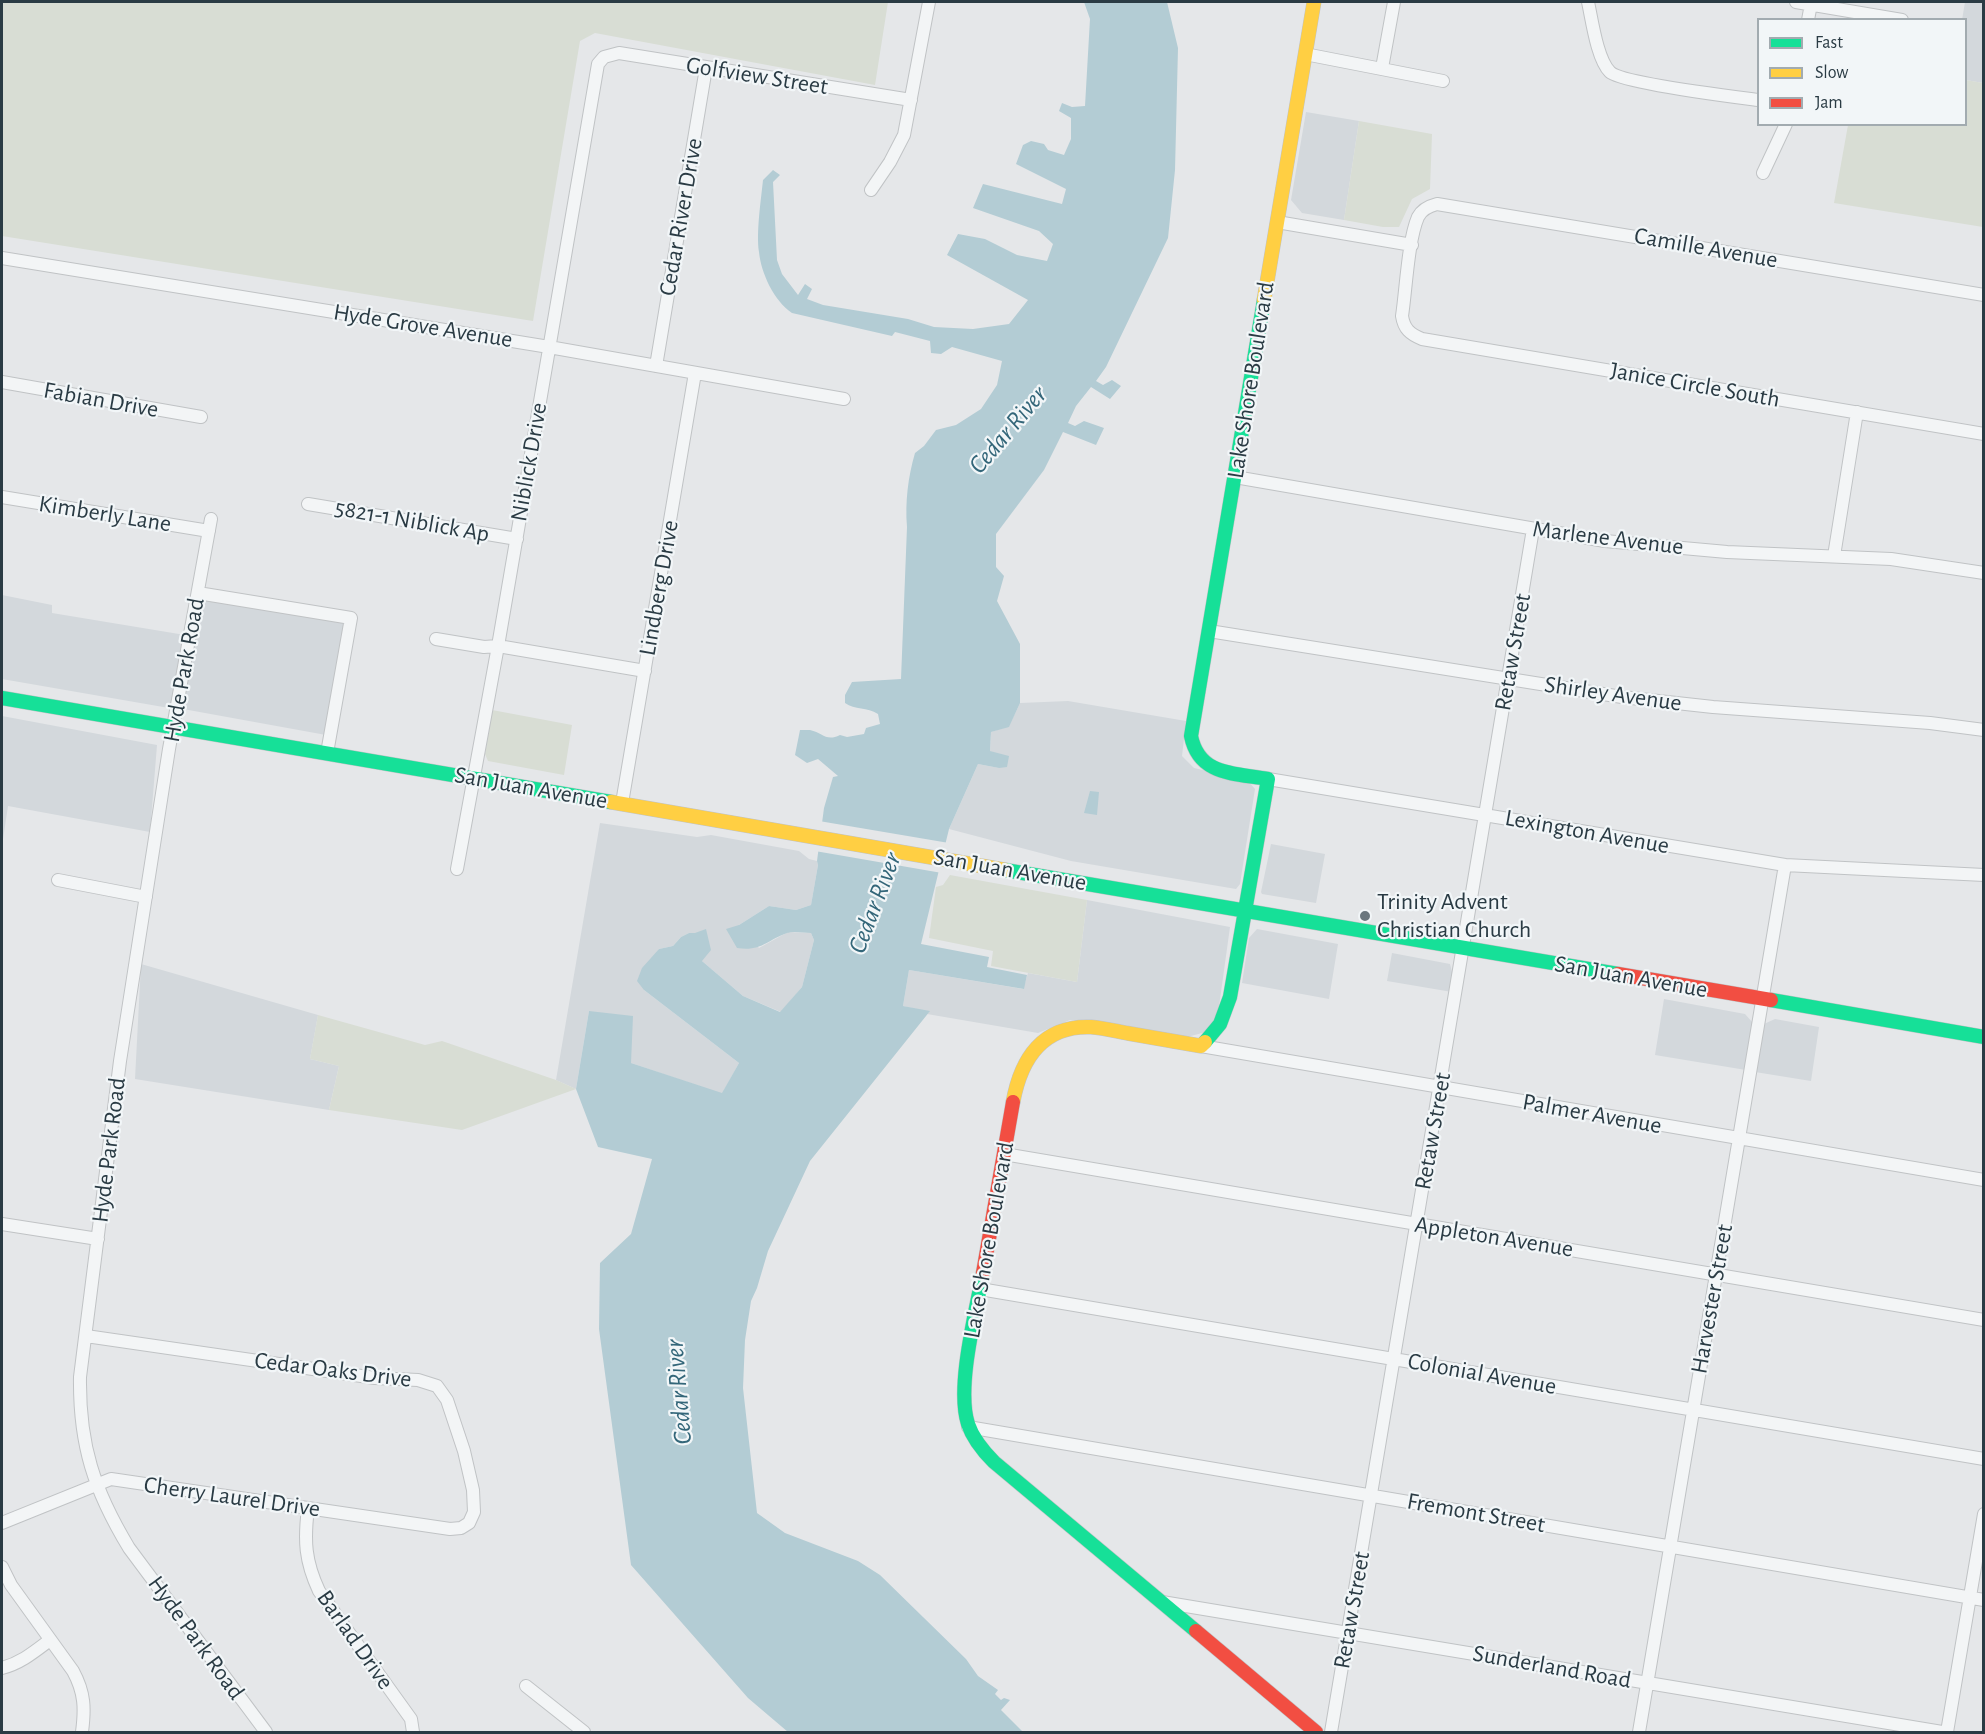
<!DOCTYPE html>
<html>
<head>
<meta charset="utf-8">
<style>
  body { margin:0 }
  #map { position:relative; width:1985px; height:1734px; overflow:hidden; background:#e5e7e9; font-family:"Alegreya Sans",sans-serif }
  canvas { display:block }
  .frame { position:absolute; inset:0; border:3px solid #2a3b44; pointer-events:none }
  .legend { position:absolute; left:1757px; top:18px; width:210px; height:108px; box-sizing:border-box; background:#f2f6f8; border:2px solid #a2abb0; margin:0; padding:8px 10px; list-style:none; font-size:18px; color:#2a3b44 }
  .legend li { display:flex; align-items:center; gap:12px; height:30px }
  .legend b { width:30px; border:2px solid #a2abb0 }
</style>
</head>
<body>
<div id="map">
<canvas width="1985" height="1734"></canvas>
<div class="frame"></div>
<ul class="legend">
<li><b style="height:8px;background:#16e098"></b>Fast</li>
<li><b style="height:8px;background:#ffcf43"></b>Slow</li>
<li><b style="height:8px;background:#f24e42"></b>Jam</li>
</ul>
</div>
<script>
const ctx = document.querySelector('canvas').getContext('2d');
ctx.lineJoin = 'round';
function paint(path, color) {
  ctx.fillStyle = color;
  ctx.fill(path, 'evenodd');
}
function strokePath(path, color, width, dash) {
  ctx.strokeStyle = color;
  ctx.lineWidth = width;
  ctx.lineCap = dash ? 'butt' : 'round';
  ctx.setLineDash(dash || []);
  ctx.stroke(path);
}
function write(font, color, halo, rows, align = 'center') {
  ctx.font = font + ' "Alegreya Sans",sans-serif';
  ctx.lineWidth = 4.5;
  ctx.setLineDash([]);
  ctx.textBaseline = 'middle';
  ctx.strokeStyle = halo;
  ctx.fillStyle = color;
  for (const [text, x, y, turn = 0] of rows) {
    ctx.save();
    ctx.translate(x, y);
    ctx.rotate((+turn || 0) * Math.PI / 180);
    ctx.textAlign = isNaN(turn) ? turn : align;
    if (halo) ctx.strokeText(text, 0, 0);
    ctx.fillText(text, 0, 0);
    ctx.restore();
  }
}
paint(new Path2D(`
  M1965,2H1983V83L1966,80V20H1962Z
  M1306,112L1359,121L1344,220L1302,213L1291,200Z
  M2,595L52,605V613L185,635L171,704L169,708L2,679Z
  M203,597L345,622L326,735L183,709Z
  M1068,701L1186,721L1182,756L1194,768L1247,780L1255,789L1240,884L1236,889L1071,861L949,829L978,764L999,768L990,751L991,732L1009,726L1020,703Z
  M2,716L157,745L150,832L8,806L2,846Z
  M600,823L697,837L711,835L799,851L809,859L817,861L818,865L811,905L796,910L769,906L739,925L759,948L788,932L811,933L814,940L802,987L781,1012L743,996L702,961L695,933H689L681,937L673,946L659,949L644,990L739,1063L722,1094L631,1063L589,1011L576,1089L556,1080Z
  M1271,844L1325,854L1316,903L1262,894L1261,892Z
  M1087,900L1230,927L1217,1021L1206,1032L1187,1037L1117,1024L1070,1020L1038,1033L927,1014L929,1012L903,1006L909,970L1023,989L1028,973L1077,982Z
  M1257,929L1338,944L1329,999L1242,983L1249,938Z
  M1392,953L1450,964L1454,980L1452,992L1387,981Z
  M141,964L318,1015L310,1059L339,1066L329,1110L135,1079Z
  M1664,999L1745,1014L1753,1023L1746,1070L1655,1055Z
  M1775,1019L1819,1027L1811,1081L1755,1072L1764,1024Z`), '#d3d8dc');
paint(new Path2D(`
  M2,2H888L875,85L595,33L580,41L533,321L2,236Z
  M1966,80L1983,83V227L1834,203L1848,125L1966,124Z
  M1359,121L1432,134L1430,189L1412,199L1399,227H1383L1344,220Z
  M492,710L572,725L564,775L488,761L485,754Z
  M950,875L1087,900L1077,982L991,966L993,951L929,938L936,887L943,885Z
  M318,1015L425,1045L442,1041L556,1080L576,1089L462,1130L329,1110L339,1066L310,1059Z`), '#d8ddd4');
paint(new Path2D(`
  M1084,2H1167L1178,48L1175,170L1168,238L1106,367L1096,381L1103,385L1112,380L1121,386L1110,399L1091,387L1076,406L1068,423L1075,426L1084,421L1104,428L1096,445L1063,432L1044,470L996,534V567L1004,576L997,601L1020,644V703L1009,727L991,732L990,751L1009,756L1007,767L999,768L978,764L949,829L921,944L989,957L987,967L1027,975L1024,989L909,970L903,1006L930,1011L810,1161L768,1251L757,1288L751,1301L745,1340L743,1388L757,1513L785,1533L858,1561L880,1575L966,1659L978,1676L998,1690L995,1694L1001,1700L1004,1698L1010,1700L1001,1710L1023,1732H788L748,1698L631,1565L599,1329L600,1263L631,1234L652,1159L598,1147L576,1089L589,1011L633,1016L631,1063L722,1093L739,1063L644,990L637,981L642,968L659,949L673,946L681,937L689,933H695L706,929L711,950L702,961L743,996L780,1012L802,987L814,940L811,933C803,933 794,931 787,933C767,940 761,952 737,948L726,929L739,925L769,906L796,910L811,905L818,865L817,861L824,808L833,777L838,776L818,759L807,763L795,755L800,730C803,730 807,730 810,730C823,733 826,742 840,735L847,737L864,734L866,728L880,724L878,714C867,707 855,710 845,703V695L852,682L901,679L907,527C905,502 908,477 915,453L924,446L936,430L956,425L981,409L997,385L1002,361L952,347L941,354L931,353L930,341L895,332L892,336L792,313C774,301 761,273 759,252C756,233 761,200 763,180L773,170L780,175L773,182L777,260L782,274L798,295L805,284L812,289L807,299L823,305L908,319L934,327L973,329L1009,324L1028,300L947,255L958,234L985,239L1017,255L1047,261L1053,244L1039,231L973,208L983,184L1062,204L1066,189L1016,164L1023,145L1031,141L1044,144L1048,150L1064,155L1071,139V118L1059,111L1062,103L1072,107L1085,106L1090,19Z
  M1090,791L1099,792L1097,815L1084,813Z`), '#b3ccd4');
paint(new Path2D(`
  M819,821L949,843L942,873L815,851Z`), '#e5e7e9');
const street = new Path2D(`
  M1588,2C1592,20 1597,59 1610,72C1621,83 1735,97 1758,100
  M1796,2L1902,20
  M1808,20L1811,4
  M1305,54L1443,81
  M1382,68L1394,2
  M1763,173L1786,124
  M871,190L890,162L904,135L929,2
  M1277,222L1412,245
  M2,258L549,347L844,399
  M1984,295L1437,204C1429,206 1422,209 1418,217C1408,240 1406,290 1402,316C1404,329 1410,334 1422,339L1984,434
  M656,366L706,68
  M2,382L201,417
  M1235,477L1605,541L1727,552L1891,559L1984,573
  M2,497L209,531
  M308,504L517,539
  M211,519L169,749L120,1061L80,1377C79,1445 94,1490 129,1548L266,1732
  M1834,556L1857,412
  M198,593L351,618L327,753
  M1209,631L1622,697L1713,707L1930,723L1984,730
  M436,639L484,647L498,646L645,671
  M1268,779L1785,865L1984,875
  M622,803L695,373
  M457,869L498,646L598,64L604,57L619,53L911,100
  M58,880L146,897
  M1201,1046L1984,1180
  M1004,1154L1984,1320
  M2,1224L98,1239
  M980,1289L1984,1459
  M968,1427L1984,1600
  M308,1508C304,1541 305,1561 319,1591L411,1719L413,1732
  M2,1523L111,1479L450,1529L461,1528L469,1523L474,1512L473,1490L464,1451L447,1400L437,1386L418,1380L375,1378L86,1336
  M2,1567L11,1585L73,1671C85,1693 85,1709 82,1732
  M1162,1602L1942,1732
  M2,1668C21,1663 34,1652 50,1640
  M526,1686L584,1732
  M1331,1732L1533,529
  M1639,1732L1785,865
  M1947,1732L1984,1514`);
const fast = new Path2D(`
  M2,698L611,802
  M1005,870L1618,974
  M1771,1000L1984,1037
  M1205,1042L1220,1024L1230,997L1268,779C1235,773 1199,776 1191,736L1264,300
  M983,1273C976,1312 956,1387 968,1424C973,1439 983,1451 994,1462L1196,1631`);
const slow = new Path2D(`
  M1264,300L1314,2
  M611,802L1005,870
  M1013,1102C1021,1058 1043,1025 1091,1027C1105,1028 1119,1032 1132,1034C1155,1038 1178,1042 1201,1046L1205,1042`);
const jam = new Path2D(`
  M1618,974L1771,1000
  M983,1273L1013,1102
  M1196,1631L1316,1732`);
strokePath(street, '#c0c3c5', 14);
strokePath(fast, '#c0c3c5', 15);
strokePath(slow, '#c0c3c5', 15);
strokePath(jam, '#c0c3c5', 15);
strokePath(street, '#f3f5f6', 12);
strokePath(fast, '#16e098', 14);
strokePath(slow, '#ffcf43', 14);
strokePath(jam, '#f24e42', 14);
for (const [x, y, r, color] of [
  [1365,916,6,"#6b777e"]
]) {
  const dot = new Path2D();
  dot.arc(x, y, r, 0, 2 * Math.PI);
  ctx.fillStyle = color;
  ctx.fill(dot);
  strokePath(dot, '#f2f6f8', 2);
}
write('24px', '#2a3b44', '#f2f6f8', [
  ["Golfview Street",757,76,9],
  ["Cedar River Drive",681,217,-80],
  ["Camille Avenue",1706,248,10],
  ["Hyde Grove Avenue",423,326,9],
  ["Lake Shore Boulevard",1251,380,-81],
  ["Janice Circle South",1695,385,10],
  ["Fabian Drive",101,400,10],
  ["Niblick Drive",529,462,-80],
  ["Kimberly Lane",105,514,9],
  ["5821-1 Niblick Ap",412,521,10],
  ["Marlene Avenue",1608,538,7],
  ["Lindberg Drive",659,588,-80],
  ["Retaw Street",1513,652,-80],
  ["Hyde Park Road",184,670,-80],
  ["Shirley Avenue",1613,694,8],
  ["San Juan Avenue",531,788,10],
  ["Lexington Avenue",1587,832,10],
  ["San Juan Avenue",1010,870,10],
  ["San Juan Avenue",1631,977,10],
  ["Palmer Avenue",1592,1114,10],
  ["Retaw Street",1433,1131,-80],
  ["Hyde Park Road",109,1150,-83],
  ["Appleton Avenue",1494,1237,9],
  ["Lake Shore Boulevard",989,1240,-80],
  ["Harvester Street",1712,1299,-80],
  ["Cedar Oaks Drive",333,1370,7],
  ["Colonial Avenue",1482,1374,10],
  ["Cherry Laurel Drive",232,1497,8],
  ["Fremont Street",1476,1513,10],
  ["Retaw Street",1352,1610,-80],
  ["Hyde Park Road",196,1638,54],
  ["Barlad Drive",355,1640,55],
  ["Sunderland Road",1552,1667,10]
]);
write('24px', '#2a3b44', '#f2f6f8', [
  ["Trinity Advent",1377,902],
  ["Christian Church",1377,930]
], 'left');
write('italic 26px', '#336679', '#f2f6f8', [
  ["Cedar River",1008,430,-50],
  ["Cedar River",875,903,-69],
  ["Cedar River",679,1392,-95]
]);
</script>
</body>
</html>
